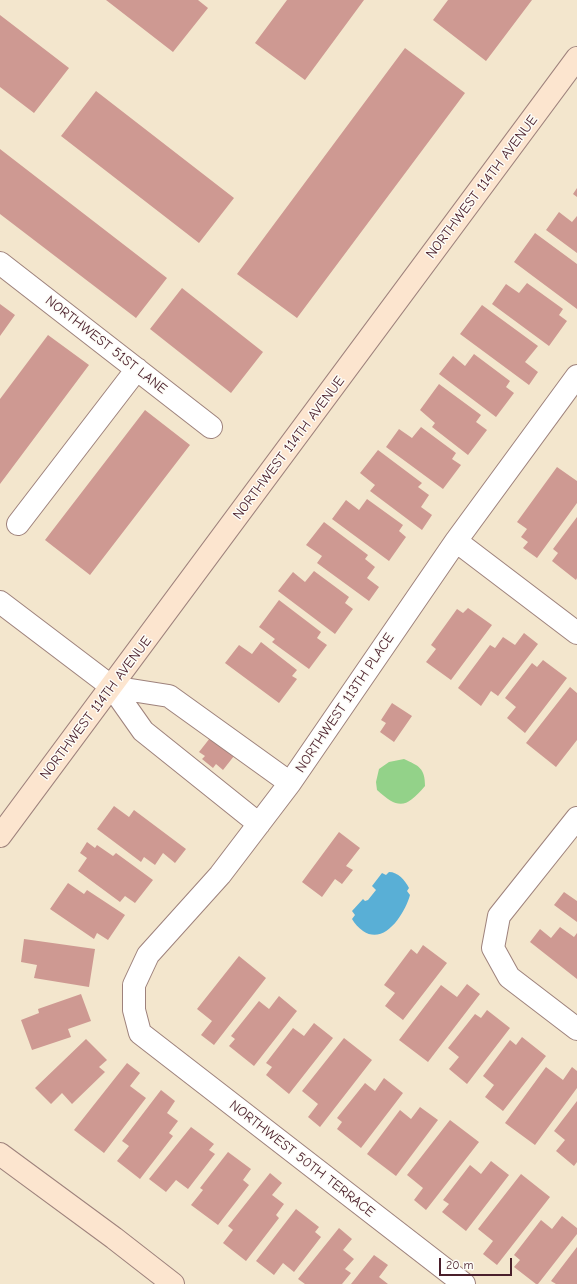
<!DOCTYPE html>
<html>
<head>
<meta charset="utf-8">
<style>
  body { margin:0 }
  #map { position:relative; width:577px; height:1284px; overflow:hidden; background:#f3e6cd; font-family:"Comic Neue",sans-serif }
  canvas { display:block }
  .scale { position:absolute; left:439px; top:1258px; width:73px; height:18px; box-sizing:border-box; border:2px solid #4a1f2b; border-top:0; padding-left:5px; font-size:12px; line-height:14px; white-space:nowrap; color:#4a1f2b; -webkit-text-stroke:3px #fdfcf7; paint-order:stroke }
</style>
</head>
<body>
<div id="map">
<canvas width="577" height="1284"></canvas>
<div class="scale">20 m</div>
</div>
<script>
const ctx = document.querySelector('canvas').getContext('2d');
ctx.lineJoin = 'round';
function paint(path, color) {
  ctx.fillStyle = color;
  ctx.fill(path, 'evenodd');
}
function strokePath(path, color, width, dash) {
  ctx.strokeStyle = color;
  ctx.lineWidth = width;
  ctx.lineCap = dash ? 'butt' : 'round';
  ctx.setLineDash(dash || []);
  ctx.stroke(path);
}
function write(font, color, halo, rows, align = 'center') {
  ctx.font = font + ' "Comic Neue",sans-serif';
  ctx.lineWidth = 3;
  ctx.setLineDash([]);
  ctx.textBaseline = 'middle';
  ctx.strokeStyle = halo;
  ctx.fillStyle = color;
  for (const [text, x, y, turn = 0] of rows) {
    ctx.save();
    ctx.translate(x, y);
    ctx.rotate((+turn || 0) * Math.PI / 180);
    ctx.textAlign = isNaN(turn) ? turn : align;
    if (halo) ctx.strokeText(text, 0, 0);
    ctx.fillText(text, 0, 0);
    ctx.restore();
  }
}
paint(new Path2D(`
  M404,759C419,766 425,768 425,786C406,808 399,810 377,790L376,782L379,769L389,762Z`), '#93d289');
paint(new Path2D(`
  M389,872C398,872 405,880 409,888L407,891L410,895C405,913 385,946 363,931C358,927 355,924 352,919L355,915L352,911L363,899L365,901L368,900L376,890L372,886L382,873L386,875Z`), '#59afd6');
paint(new Path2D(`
  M106,0H198L208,8L173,52Z
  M287,0H364L305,80L255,43Z
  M448,0H532L486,61L433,20Z
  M0,15L69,68L34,113L0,87Z
  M405,48L465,93L297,318L237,274Z
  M96,91L234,198L199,243L61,136Z
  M0,149L167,278L136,318L0,214Z
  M577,188V197L573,194Z
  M559,212L572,222L577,216V253L546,230Z
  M535,233L577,264V309L514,262Z
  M527,283L563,309L559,315L567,321L549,346L492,304L506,284L519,293Z
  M182,288L263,352L231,393L150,329Z
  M0,304L15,315L0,336Z
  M482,305L538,346L525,362L538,372L529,385L460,334Z
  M48,335L89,365L0,484V399Z
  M474,354L510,381L506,387L514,393L496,417L439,374L453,356L465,366Z
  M439,384L481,415L476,422L487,430L468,455L432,427L435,423L420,410Z
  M145,410L190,445L90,575L45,540Z
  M421,427L456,453L452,459L461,465L443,489L386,447L399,429L412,438Z
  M378,450L422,483L418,487L429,495L421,507L432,515L422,530L370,491L375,485L360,473Z
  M557,467L577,481V503L537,558L523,548L528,542L521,537L527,529L517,522Z
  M367,499L403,525L399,531L406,537L389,561L332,519L346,500L359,510Z
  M577,517V578L576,580L552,561L558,553L553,549Z
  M324,522L368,555L365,559L375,567L367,578L379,587L369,601L317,563L322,556L306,545Z
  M314,571L349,597L345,603L353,609L335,634L278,591L293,572L305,582Z
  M279,600L321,632L317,638L327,645L309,669L272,642L275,639L259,627Z
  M468,608L492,625L451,680L426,662L436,649L431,645L457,609L463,613Z
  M524,633L538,644L498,696L491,691L481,706L458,688L490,645L495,648L503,637L515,645Z
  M261,642L297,670L292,676L297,679L279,703L225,663L239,645L252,654Z
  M543,660L567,678L525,733L507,718L516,707L505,698L532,663L537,667Z
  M570,687L577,693V740L556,767L526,743Z
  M392,703L412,716L394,742L380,732L386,723L381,720Z
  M210,738L234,756L223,770L216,764L213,768L202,759L205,756L199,752Z
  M114,806L129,817L134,810L186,849L175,863L163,853L155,865L144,857L141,862L97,829Z
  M339,832L360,848L346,866L353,870L342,884L335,879L322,897L302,882Z
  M87,842L95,848L97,845L113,856L116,853L153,880L135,903L125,896L120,902L78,871L87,858L80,853Z
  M68,883L84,894L87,890L125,915L108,940L97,933L94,939L50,909Z
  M564,892L577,901V922L554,905Z
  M560,927L574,937L577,933V979L530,942L540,929L551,938Z
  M24,939L95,949L89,987L34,978L37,965L21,962Z
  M423,945L447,963L403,1020L385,1006L395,993L384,985L411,949L417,954Z
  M239,956L266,978L214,1045L201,1035L212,1021L197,1009Z
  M467,984L480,994L428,1062L399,1040L441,985L457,997Z
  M81,994L91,1021L68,1029L71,1037L32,1050L21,1020L39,1013L38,1009Z
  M279,996L297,1011L254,1066L229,1046L235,1039L231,1036L259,1001L269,1009Z
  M487,1010L510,1028L467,1084L449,1069L459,1057L448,1048L475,1014L481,1018Z
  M314,1023L333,1038L289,1094L266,1075L272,1067L266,1063L293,1028L304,1036Z
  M522,1037L546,1056L503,1111L485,1097L494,1085L483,1076L510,1040L516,1045Z
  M344,1038L372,1060L320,1127L308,1117L318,1104L302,1091Z
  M86,1039L107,1060L99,1067L105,1072L72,1104L62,1093L51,1104L35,1088Z
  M127,1063L140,1073L130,1086L146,1098L104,1153L74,1130Z
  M546,1067L563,1080L572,1067L577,1071V1088L535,1145L505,1123Z
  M384,1078L403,1093L361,1148L337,1129L342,1122L337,1118L365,1083L375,1091Z
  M161,1090L175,1101L167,1113L178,1121L169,1133L173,1136L140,1179L117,1161L129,1146L122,1141Z
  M577,1101V1162L574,1166L556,1151L565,1140L554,1131Z
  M420,1107L438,1120L396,1176L367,1154L400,1110L411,1119Z
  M450,1120L479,1142L426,1210L414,1200L423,1188L407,1175Z
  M191,1127L214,1144L209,1150L215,1154L188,1189L176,1180L166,1192L149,1179Z
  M228,1152L251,1169L243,1180L249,1185L218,1225L191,1205L203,1190L200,1188Z
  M491,1161L509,1175L466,1231L442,1212L449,1204L443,1200L470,1165L481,1174Z
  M270,1173L282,1183L272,1195L284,1204L276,1215L279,1218L246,1261L223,1243L233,1230L228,1226Z
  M521,1174L550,1197L497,1265L483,1254L493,1241L478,1229Z
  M296,1209L319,1227L315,1232L321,1237L294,1272L283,1263L274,1275L256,1261Z
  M562,1216L577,1228V1234L538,1284H536L514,1267L520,1260L514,1255L541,1220L552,1229Z
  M339,1228L352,1239L343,1250L354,1259L345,1269L351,1273L342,1284H305L298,1279Z
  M577,1247V1284H556L551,1281Z
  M374,1255L388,1265L379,1277L388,1284H351Z`), '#ce9992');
const street = new Path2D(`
  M0,263L211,427
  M18,524L137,369
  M456,541L577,633
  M0,602L112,687L143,731L259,824
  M112,687L169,696L290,783
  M577,818L499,916L493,948L509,977L577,1029
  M464,1284L140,1033L134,1010V985L148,955L220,875L290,783L456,541L577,376`);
const secondary = new Path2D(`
  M0,836L577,58
  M0,1154L114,1238L173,1284`);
strokePath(street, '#9e827c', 24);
strokePath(secondary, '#9e827c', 24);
strokePath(street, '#fff', 22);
strokePath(secondary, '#fce5cf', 22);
write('14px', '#4a1f2b', '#fdfcf7', [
  ["NORTHWEST 114TH AVENUE",482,187,-53],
  ["NORTHWEST 51ST LANE",106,345,38],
  ["NORTHWEST 114TH AVENUE",289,448,-53],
  ["NORTHWEST 113TH PLACE",345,703,-56],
  ["NORTHWEST 114TH AVENUE",96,708,-53],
  ["NORTHWEST 50TH TERRACE",302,1159,38]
]);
</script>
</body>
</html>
